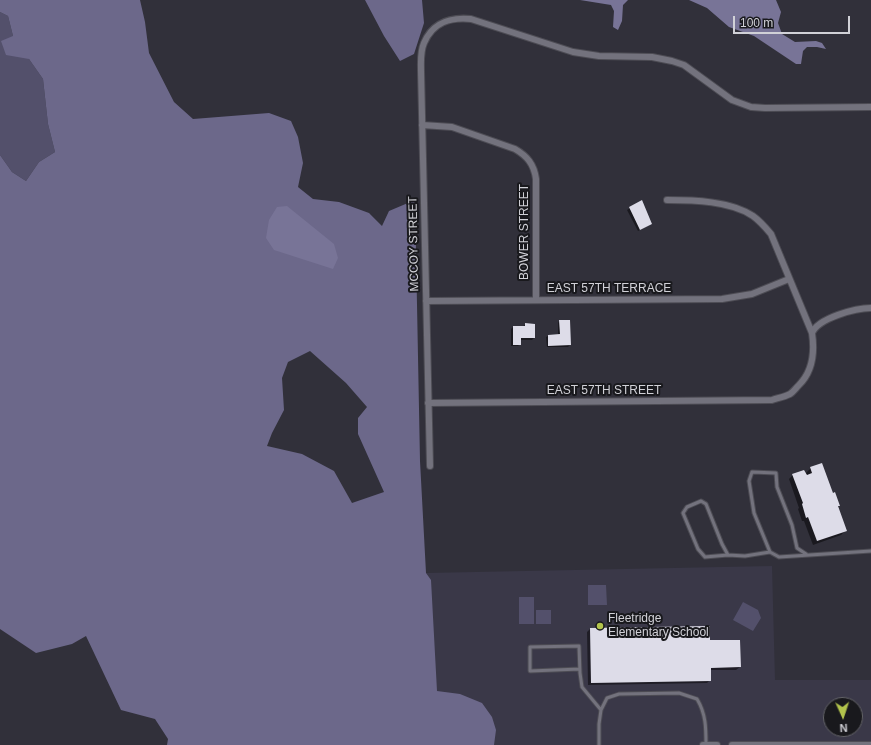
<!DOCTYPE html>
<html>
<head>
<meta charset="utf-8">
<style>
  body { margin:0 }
  #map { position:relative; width:871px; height:745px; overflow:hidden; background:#31303a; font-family:Arial,sans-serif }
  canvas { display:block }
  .north { position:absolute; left:823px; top:697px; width:40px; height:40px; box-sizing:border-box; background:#19191d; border:1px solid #636367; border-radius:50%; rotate:177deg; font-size:11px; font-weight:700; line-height:16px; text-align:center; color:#d1d1d7 }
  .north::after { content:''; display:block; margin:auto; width:14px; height:18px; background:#b2c34c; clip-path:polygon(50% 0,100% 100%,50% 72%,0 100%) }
  .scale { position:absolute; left:733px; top:16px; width:117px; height:18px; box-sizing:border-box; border:2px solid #d1d1d7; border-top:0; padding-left:5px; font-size:12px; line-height:14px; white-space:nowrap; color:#d1d1d7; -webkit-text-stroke:3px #19191d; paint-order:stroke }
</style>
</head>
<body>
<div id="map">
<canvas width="871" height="745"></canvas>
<div class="north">N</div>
<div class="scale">100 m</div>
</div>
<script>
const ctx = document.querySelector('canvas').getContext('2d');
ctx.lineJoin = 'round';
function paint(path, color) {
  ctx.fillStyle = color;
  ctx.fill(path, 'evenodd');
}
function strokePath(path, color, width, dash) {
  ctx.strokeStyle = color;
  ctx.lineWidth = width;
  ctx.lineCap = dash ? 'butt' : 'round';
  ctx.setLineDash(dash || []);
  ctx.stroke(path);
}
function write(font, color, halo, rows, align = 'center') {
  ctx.font = font + ' Arial,sans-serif';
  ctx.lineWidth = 4;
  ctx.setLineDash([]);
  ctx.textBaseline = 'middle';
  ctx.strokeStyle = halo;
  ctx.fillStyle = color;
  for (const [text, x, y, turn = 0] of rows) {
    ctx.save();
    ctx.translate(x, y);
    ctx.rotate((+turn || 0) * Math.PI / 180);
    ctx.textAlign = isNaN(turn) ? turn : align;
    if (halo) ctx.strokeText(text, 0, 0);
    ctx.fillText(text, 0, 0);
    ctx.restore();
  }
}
paint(new Path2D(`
  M772,566L775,680H871V745H430L426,573ZM831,705H855V729H831Z`), '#3a3848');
paint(new Path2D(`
  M0,12L8,16L13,36L43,79L48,124L55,152L39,162L26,181L12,172L0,155Z
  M588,585H606L607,605H588Z
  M519,597H534V624H519Z
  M743,602L758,610L761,618L753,631L733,620Z
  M551,610V624H536V610Z`), '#53506b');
paint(new Path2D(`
  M0,0H140L145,22L149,53L174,102L193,119L269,113L291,121L298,137L303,163L298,187L313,199L339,202L369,213L382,226L389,211L415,200L420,461L426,573L431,580L437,691L460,694L482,703L492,717L496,730L494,745H167L168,739L155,719L121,710L86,636L72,644L36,653L0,629V155L12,172L26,181L39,162L55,152L48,124L43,79L29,59L6,55L1,41L13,36L8,16L0,12ZM310,351L346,383L367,407L358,418V434L384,492L352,503L334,471L302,454L267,446L272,433L284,410L282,378L288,362Z
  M365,0H422L424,23L414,54L400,61L384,36Z`), '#6c688a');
paint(new Path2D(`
  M580,0H628L623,5L622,21L618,30L613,27L614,11L611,5Z
  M689,0H776L781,12L778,23L782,34L795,42L816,41L822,43L826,49L817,47H807L803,51L801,64H796L754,36L729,27L707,8Z
  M287,206L334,244L338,258L333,269L274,250L266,238L269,220L277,207Z`), '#787497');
paint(new Path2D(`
  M641,202L651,224L638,231L627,210Z
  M559,321L570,345L568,347H547L546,337L548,336L558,335V323Z
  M525,325L534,338L532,340H520V344L518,346H511V329L513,327L523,326Z
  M811,468L837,507L846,530L841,535L813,545L804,521H802L798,509L799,508L789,479L793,475L805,474Z
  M590,629L709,641L740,667L736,670H710V680L707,683L588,685L587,632Z`), '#0007');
paint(new Path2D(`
  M642,200L652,224L640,230L629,207Z
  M559,320H570L571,345L548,346V335L560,334Z
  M525,323L535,324V338H521V345H513V326H525Z
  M822,463L833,493L835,492L840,506H838L847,531L817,541L808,517L806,518L802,504L803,503L792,474L804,470L807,475L812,473L810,467Z
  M710,626V640H740L741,667L711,668V681L591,683L590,628Z`), '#dddce8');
const service = new Path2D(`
  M806,554L797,548L792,525L777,487L776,473L752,472L749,481L754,513L770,552L779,557L871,551
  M728,555L705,557L698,549L683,513L687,507L701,501L706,504L722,544L728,555L745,556L770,552
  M580,669L530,671V647L579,646L580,673L582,687L601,710
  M599,745V724L601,710L607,698L619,694L679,693L697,699C706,714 706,728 706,745`);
const minor = new Path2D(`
  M422,125L452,127L515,149C527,156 534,164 536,179V300
  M426,301L722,299L752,294L789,279
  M812,333C818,318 856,308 871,308
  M428,403L772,400C778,398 784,397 790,394C793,392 796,388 799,385C813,371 815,353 812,333L771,234C766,228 760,221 753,216C731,201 693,200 667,200
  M430,466L421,71C421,62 420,52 424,43C433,22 450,17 471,19L573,52L599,56L652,57L672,61L684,65L732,100L751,107L765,108L871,107
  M703,745H717
  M732,745H871`);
strokePath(service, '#4d4c54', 5);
strokePath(minor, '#4d4c54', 8);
strokePath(service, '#73727d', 3);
strokePath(minor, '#73727d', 6);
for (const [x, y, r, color] of [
  [600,626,4,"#b2c34c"]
]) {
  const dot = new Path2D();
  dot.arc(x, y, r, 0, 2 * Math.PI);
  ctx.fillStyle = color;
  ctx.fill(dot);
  strokePath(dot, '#19191d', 1.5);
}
write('12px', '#d1d1d7', '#19191d', [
  ["BOWER STREET",525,232,-90],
  ["MCCOY STREET",414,244,-91],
  ["EAST 57TH TERRACE",609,289],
  ["EAST 57TH STREET",604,391]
]);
write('12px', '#d1d1d7', '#19191d', [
  ["Fleetridge",608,619],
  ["Elementary School",608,633]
], 'left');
</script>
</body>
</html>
